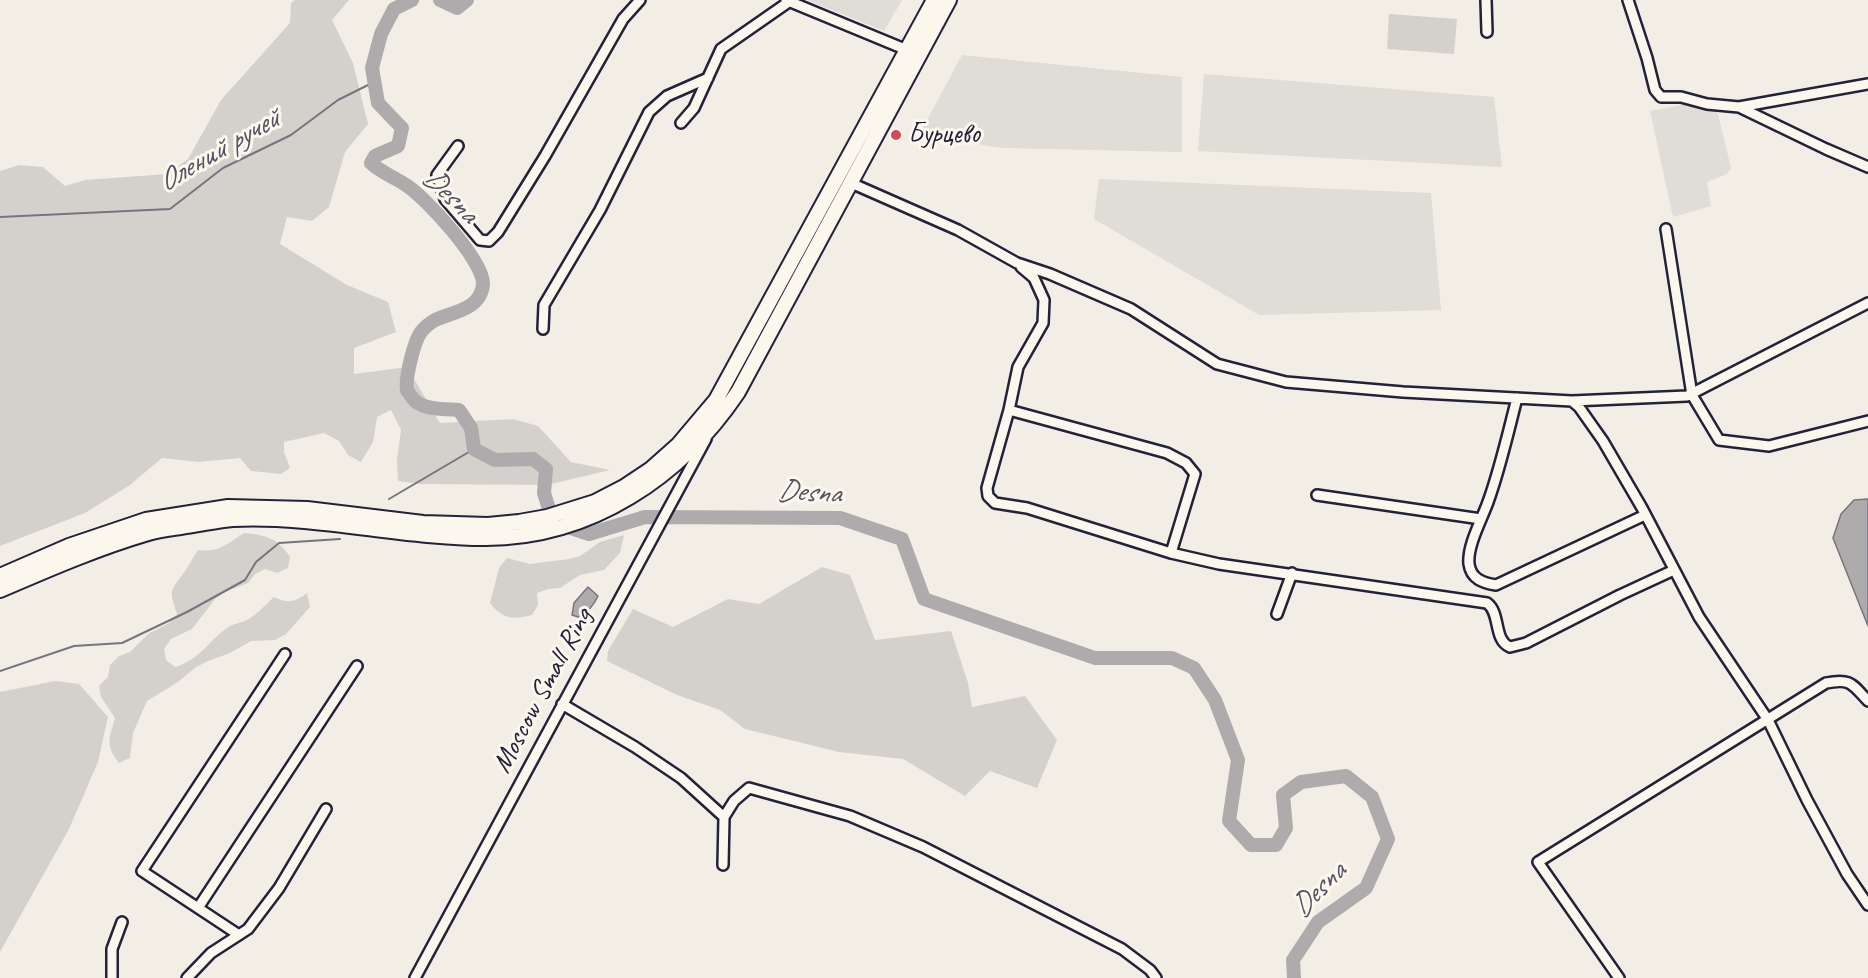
<!DOCTYPE html>
<html>
<head>
<meta charset="utf-8">
<style>
  body { margin:0 }
  canvas { display:block; background:#f2eee5 }
</style>
</head>
<body>
<canvas width="1868" height="978"></canvas>
<script>
const ctx = document.querySelector('canvas').getContext('2d');
ctx.lineJoin = 'round';
function paint(path, color) {
  ctx.fillStyle = color;
  ctx.fill(path, 'evenodd');
}
function strokePath(path, color, width, dash) {
  ctx.strokeStyle = color;
  ctx.lineWidth = width;
  ctx.lineCap = dash ? 'butt' : 'round';
  ctx.setLineDash(dash || []);
  ctx.stroke(path);
}
function write(font, color, halo, rows, align = 'center') {
  ctx.font = font + ' Caveat,sans-serif';
  ctx.lineWidth = 6;
  ctx.setLineDash([]);
  ctx.textBaseline = 'middle';
  ctx.strokeStyle = halo;
  ctx.fillStyle = color;
  for (const [text, x, y, turn = 0] of rows) {
    ctx.save();
    ctx.translate(x, y);
    ctx.rotate((+turn || 0) * Math.PI / 180);
    ctx.textAlign = isNaN(turn) ? turn : align;
    if (halo) ctx.strokeText(text, 0, 0);
    ctx.fillText(text, 0, 0);
    ctx.restore();
  }
}
paint(new Path2D(`
  M807,0H902L884,31Z
  M962,55L1182,77V152L1003,148L919,135Z
  M1204,74L1494,97L1502,167L1198,151Z
  M1693,103L1712,107L1718,114L1731,168L1727,174L1707,182L1711,206L1673,217L1650,111Z
  M1099,179L1431,193L1441,310L1259,315L1094,219Z`), '#e0dcd6');
paint(new Path2D(`
  M295,0H349L332,20L353,63L368,124L345,152L329,207L312,221L287,217L280,244L347,285L388,302L396,332L354,348V374L407,367L440,423L513,419L538,426L571,462L610,470L547,485L420,484L398,481L397,460L401,430L391,410L377,417L373,442L361,462L348,455L339,441L324,433L284,442V452L290,468L281,474L251,471L240,458L198,462L162,458L130,485L85,513L0,546V171L19,165L43,167L65,186L85,180L167,174L188,159L221,100L290,23L291,3Z
  M1389,14L1457,19L1454,54L1387,49Z
  M244,533C266,535 278,538 290,557L288,568L277,573L265,569L255,574L248,583L225,592L215,599L192,629L171,639L164,649L166,660L175,667C197,661 207,644 224,630C231,624 237,624 245,621C256,616 266,604 274,597C288,604 295,602 307,593L310,607L286,634L275,640L251,641L230,653L208,661L196,667L178,682L147,701L133,733L130,758L119,763C105,745 109,739 115,718L101,697L99,686L108,677L110,665L119,656L130,652L148,634L169,623L177,614C168,588 171,591 185,571C190,564 193,557 198,550C219,553 228,543 244,533Z
  M624,535L620,553L604,570L580,575L560,588L548,589L537,593L538,605L532,615C513,620 502,619 490,603L499,568L507,558L530,564L569,559L580,556L600,542Z
  M822,567L850,575L875,640L951,631L968,683L972,707L1025,696L1057,740L1037,788L990,771L965,796L903,759L839,752L745,729L720,710L677,695L607,661L608,651L633,609L673,627L728,599L759,604Z
  M55,681L79,684L108,717L98,762L69,829L0,952V692Z`), '#d4d1cc');
const water = new Path2D(`
  M1868,499V626L1833,538L1841,514L1854,500Z
  M588,587L598,596C594,605 587,613 578,617L572,615L574,603Z`);
paint(water, '#aeabad');
strokePath(water, '#76747f', 1.5);
strokePath(new Path2D(`
  M0,217L170,209L223,168L291,135L338,100L374,82
  M389,499L474,449
  M0,671L74,646L122,643L187,612L245,580L256,562L279,543L340,539`), '#76747f', 2);
strokePath(new Path2D(`
  M412,0L394,9L381,34L372,68L378,103L402,128L398,146L375,156L371,163C382,173 394,177 406,185C425,197 484,261 483,284C481,310 452,312 435,320C430,323 424,328 421,332C414,341 405,378 407,390C408,392 413,399 415,401C426,410 446,409 459,410L471,428L474,449L495,460L533,459L546,469L544,493L549,509L571,528L589,534L645,517L840,518L902,539L924,599L1095,658H1172L1194,668L1215,700L1238,760L1229,821L1251,845H1276L1286,828L1283,795L1301,782L1346,776L1372,797L1388,839L1366,888L1318,922L1293,960L1294,978
  M440,0L457,8L467,0`), '#aeabad', 14);
const minor = new Path2D(`
  M786,0L907,50
  M1486,0L1487,32
  M1628,0L1647,58L1655,90L1661,97H1681L1707,104L1739,107L1868,84
  M1739,107L1826,149L1868,167
  M681,123L694,108L721,49L790,1
  M458,146L437,175L445,199L480,240L489,241L498,232L545,156L623,19L640,0
  M851,183L958,230L1017,263L1050,274L1131,309L1217,364L1286,382L1403,392L1572,401L1687,396L1868,303
  M1666,229L1692,395L1719,440L1769,446L1868,421
  M1021,267L1034,278L1044,300L1043,323L1018,367L1009,410L987,488L988,496L995,503L1027,508L1171,553L1219,564L1487,603C1501,613 1493,640 1510,647L1526,643L1620,595L1674,570
  M543,329L544,305L600,210L649,112L667,96L708,78
  M1517,398C1508,433 1500,469 1488,502C1482,519 1467,546 1469,564C1471,579 1483,583 1496,585L1645,515
  M1572,401L1579,407L1603,441L1642,508L1699,617L1768,720L1807,800L1847,874L1868,905
  M1009,410L1167,453L1186,463L1195,474L1171,553
  M1317,495L1481,519
  M1277,614L1292,573
  M562,704L635,747L681,778L724,817L723,865
  M724,817L734,801L749,788L850,816L923,847L1122,949L1150,970L1156,978
  M198,908L357,666
  M239,935L142,871L285,654
  M112,978V949L122,922
  M187,978L211,953L248,929L279,888L326,809
  M415,978L706,439
  M1619,978L1538,862L1826,683C1851,678 1852,684 1868,701`);
const highway = new Path2D(`
  M0,576L69,546L146,520L228,507L307,509L423,523L488,525L519,522L547,517L595,502L624,487L651,469L678,445L716,400L934,0
  M0,590C49,569 97,548 148,533C162,529 178,528 193,525C206,523 220,520 233,519C318,515 401,538 486,538C591,538 681,477 738,392L949,0`);
strokePath(minor, '#22223b', 14);
strokePath(highway, '#22223b', 18);
strokePath(minor, '#fbf7ec', 9);
strokePath(highway, '#fbf7ec', 14);
for (const [x, y, r, color] of [
  [896,135,6,"#d1495b"]
]) {
  const dot = new Path2D();
  dot.arc(x, y, r, 0, 2 * Math.PI);
  ctx.fillStyle = color;
  ctx.fill(dot);
  strokePath(dot, '#fbf7ec', 2);
}
write('28px', '#22223b', '#fbf7ec', [
  ["Бурцево",908,135]
], 'left');
write('28px', '#22223b', '#fbf7ec', [
  ["Moscow Small Ring",543,691,-62]
]);
write('italic 30px', '#535263', '#fbf7ec', [
  ["Олений ручей",219,151,-30],
  ["Desna",450,196,45],
  ["Desna",809,493,3],
  ["Desna",1319,890,-45]
]);
</script>
</body>
</html>
